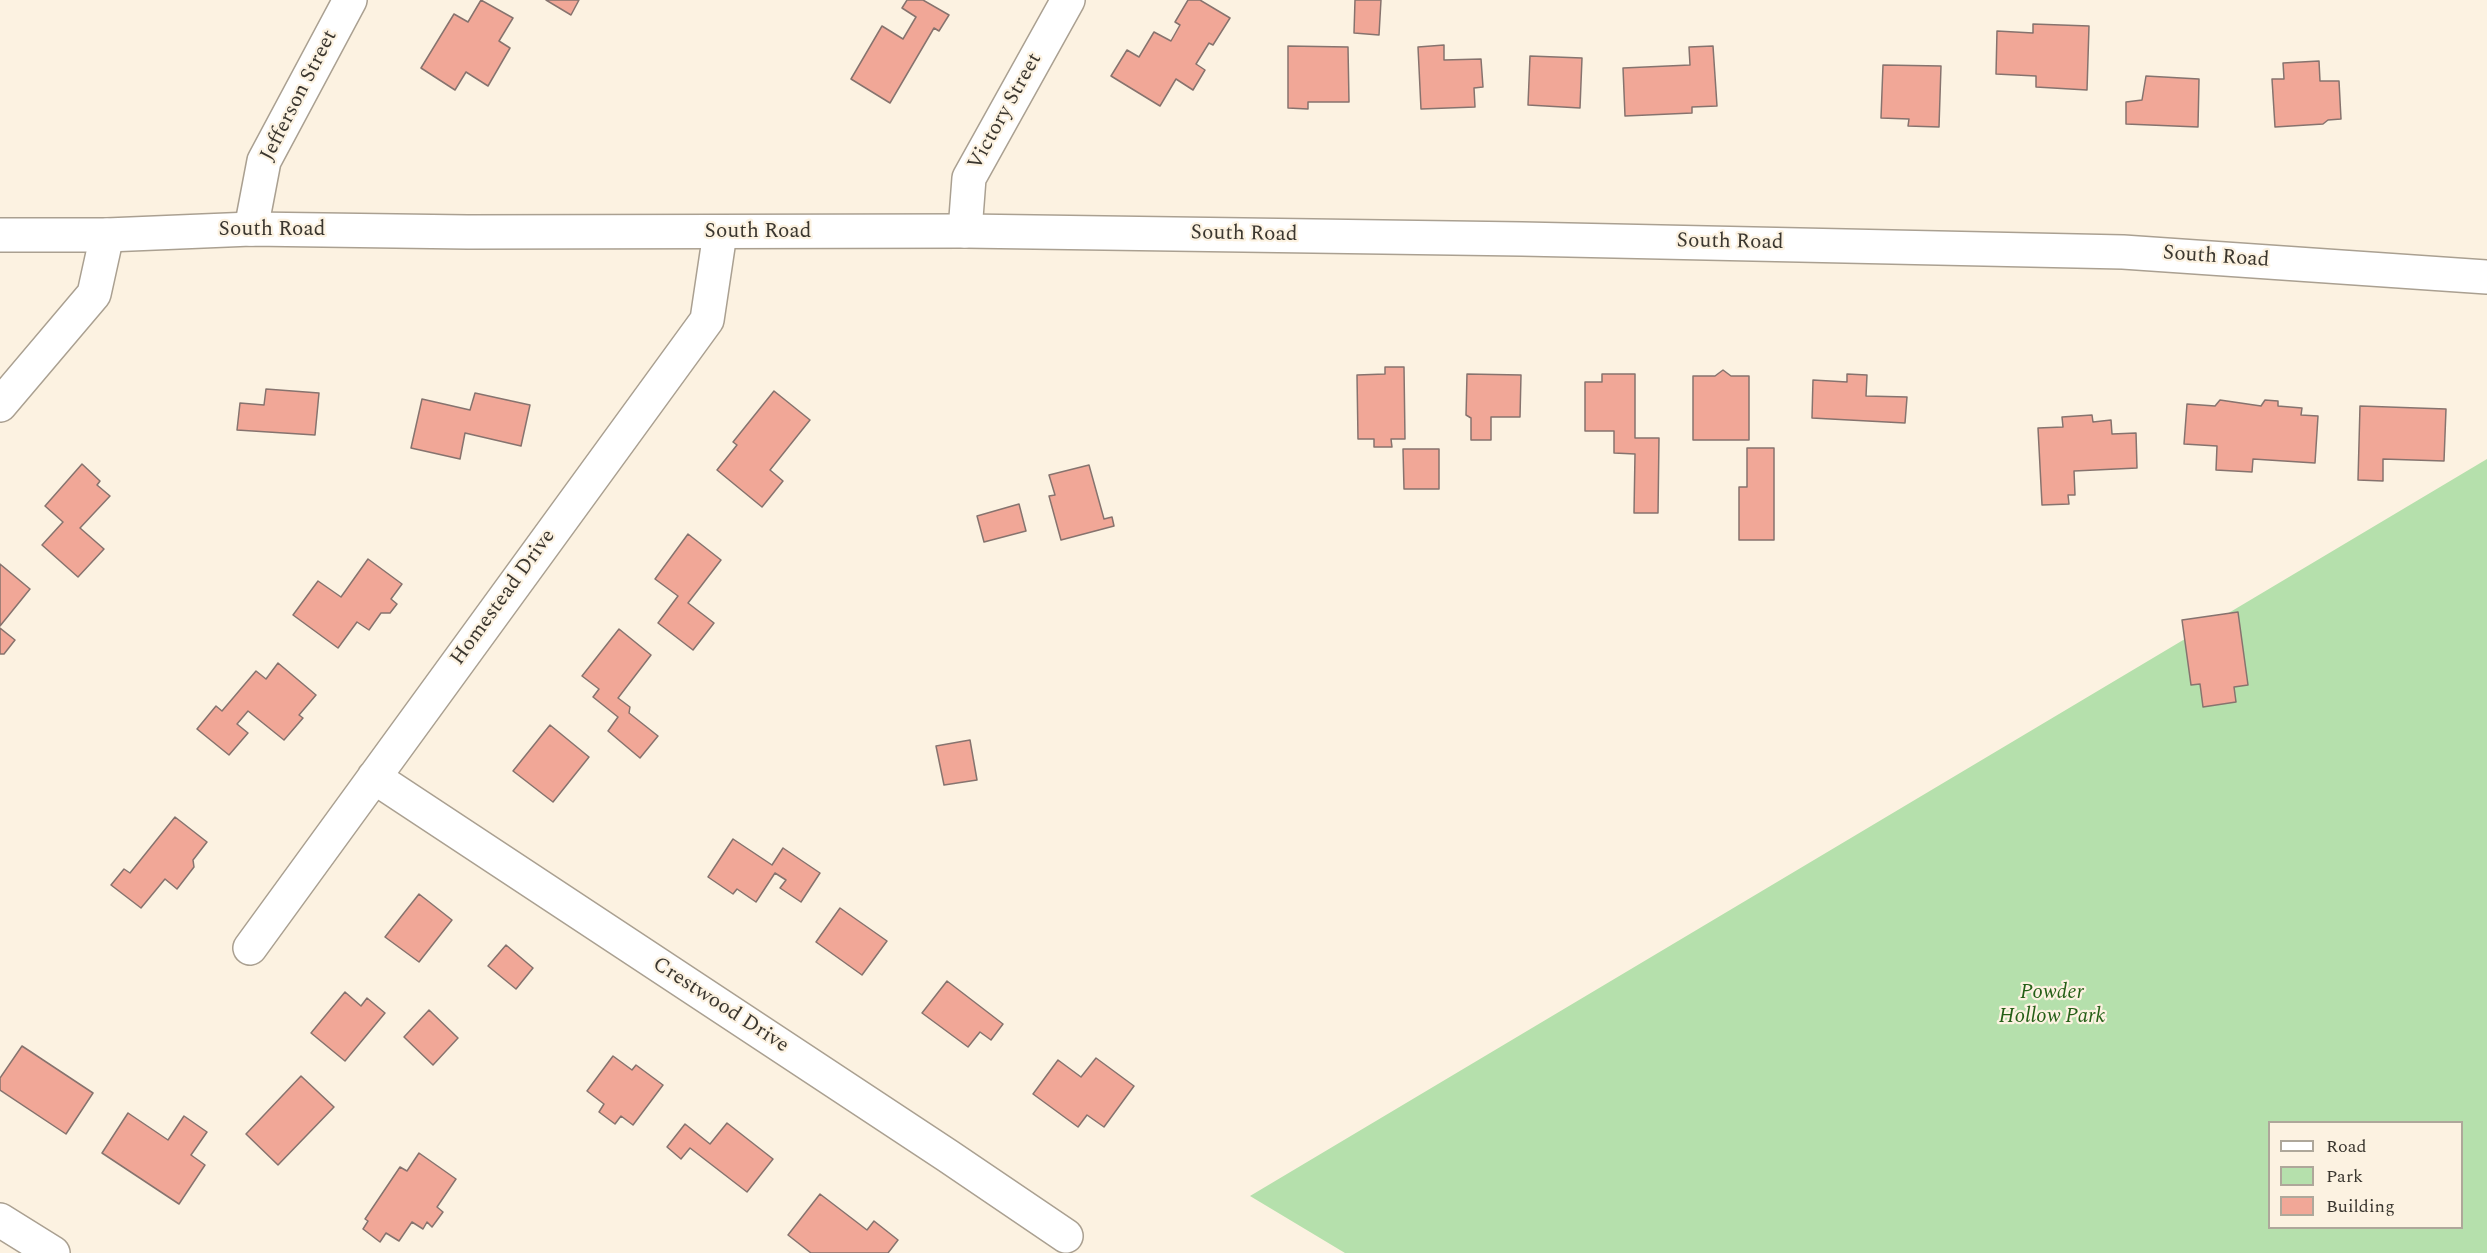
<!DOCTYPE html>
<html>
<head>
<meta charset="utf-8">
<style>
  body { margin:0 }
  #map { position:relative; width:2487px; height:1253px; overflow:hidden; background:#fcf2e1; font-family:Spectral,serif }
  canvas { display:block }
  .legend { position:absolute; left:2268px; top:1121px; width:195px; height:108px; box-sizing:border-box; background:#fcf2e1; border:2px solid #aea79a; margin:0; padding:8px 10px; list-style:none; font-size:18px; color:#3a362f }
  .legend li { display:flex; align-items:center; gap:12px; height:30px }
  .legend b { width:30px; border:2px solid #aea79a }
</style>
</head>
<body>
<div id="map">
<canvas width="2487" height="1253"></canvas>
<ul class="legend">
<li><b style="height:8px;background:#fff"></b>Road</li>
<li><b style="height:16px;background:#b5e0ac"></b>Park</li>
<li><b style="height:16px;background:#f1a797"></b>Building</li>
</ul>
</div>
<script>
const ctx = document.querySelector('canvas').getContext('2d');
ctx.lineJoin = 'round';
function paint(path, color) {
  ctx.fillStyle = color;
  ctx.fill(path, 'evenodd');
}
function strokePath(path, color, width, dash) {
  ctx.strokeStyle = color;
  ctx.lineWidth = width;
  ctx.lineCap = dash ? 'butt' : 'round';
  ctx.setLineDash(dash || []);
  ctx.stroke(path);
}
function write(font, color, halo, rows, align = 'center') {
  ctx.font = font + ' Spectral,serif';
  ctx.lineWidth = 4.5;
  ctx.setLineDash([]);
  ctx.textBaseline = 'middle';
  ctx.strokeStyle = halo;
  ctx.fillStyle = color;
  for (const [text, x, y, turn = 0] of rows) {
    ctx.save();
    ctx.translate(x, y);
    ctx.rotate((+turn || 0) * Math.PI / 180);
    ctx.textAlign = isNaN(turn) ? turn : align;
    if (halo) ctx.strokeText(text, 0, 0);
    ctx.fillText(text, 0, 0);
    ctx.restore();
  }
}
paint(new Path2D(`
  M2487,459V1253H1345L1250,1196ZM2270,1122H2462V1228H2270Z`), '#b5e0ac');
const building = new Path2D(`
  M481,0L513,18L499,41L510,48L488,86L466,72L455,90L421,68L454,14L468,22Z
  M546,0H579L571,15Z
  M907,0H923L949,15L939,31L934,28L890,103L851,79L882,26L903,39L916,17L902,8Z
  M1188,0H1200L1230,18L1213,45L1209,43L1196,64L1205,70L1193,90L1176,79L1160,106L1111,76L1127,50L1139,57L1154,32L1171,41L1180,25L1175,22Z
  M1355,0H1381L1379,35L1354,33Z
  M2033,24L2089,26L2087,90L2036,87V76L1996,74L1997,31L2033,33Z
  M1444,45V60L1481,59L1483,87L1474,88L1475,107L1421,109L1418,47Z
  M1288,46L1348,47L1349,102H1308V109L1288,108Z
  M1713,46L1717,106L1692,107V113L1625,116L1623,68L1690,65L1689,47Z
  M1530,56L1582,58L1580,108L1528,105Z
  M2319,61L2320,81H2339L2341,119L2328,120L2323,124L2275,127L2272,79H2284L2283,63Z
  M1883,65L1941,66L1939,127L1908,126L1909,119L1881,118Z
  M2146,76L2199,79L2198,127L2126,124V102L2142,100Z
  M1385,367H1404L1405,439H1391L1392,447H1374V439H1358L1357,375L1385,374Z
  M1723,370L1731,376H1749V440H1693V376H1715Z
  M1467,374L1521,375L1520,417H1491V440H1471V418L1466,415Z
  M1602,374H1635V438H1659L1658,513H1634L1635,454L1614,453V431H1585V382H1602Z
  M1847,374L1867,375L1866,396L1907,397L1905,423L1812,418L1813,380L1847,382Z
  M266,389L319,393L315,435L237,430L240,403L264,405Z
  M774,391L810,420L770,470L783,481L762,507L717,470L737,445L733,442Z
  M475,393L530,405L521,446L465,433L460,459L411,448L422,399L470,410Z
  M2220,400L2261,406L2265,400L2278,401V406L2302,408L2301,415L2318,416L2315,463L2253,459L2252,472L2216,470L2217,446L2184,444L2187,404L2215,406Z
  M2360,406L2446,409L2444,461L2383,459V481L2358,480Z
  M2092,415L2093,422L2111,420L2112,434L2136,433L2137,468L2074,471L2075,495H2068L2069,504L2042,505L2038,428L2063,427L2062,417Z
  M1747,448H1774V540H1739V487H1747Z
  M1403,449H1439V489H1404Z
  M82,464L100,481L97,485L110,496L80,528L104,549L78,577L42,545L63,522L45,506Z
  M1089,465L1104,519L1112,517L1114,526L1061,540L1049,496L1055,495L1049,475Z
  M1019,504L1026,531L984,542L977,516Z
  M688,534L721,560L688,603L714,623L693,650L658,623L678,596L655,579Z
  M368,559L402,584L391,599L397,604L390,613H381L369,630L357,622L338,648L293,615L318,581L341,597Z
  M0,564L30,589L0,626Z
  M2238,612L2248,685L2234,687L2236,702L2203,707L2200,684L2191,685L2182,620Z
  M0,628L15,640L4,654H0Z
  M619,629L651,655L618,698L630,707L629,713L658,736L640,758L608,731L618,717L593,697L599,689L582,676Z
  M278,663L316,695L299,715L303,718L284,740L248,711L237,724L248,733L229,755L197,729L216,706L222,711L256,671L266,679Z
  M550,725L589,757L553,802L513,771Z
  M970,740L977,780L944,785L936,746Z
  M175,817L207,842L193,860L194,867L177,889L165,879L141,908L111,885L124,869L130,873Z
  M733,839L772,865L783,848L820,873L801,902L780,888L786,880L775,873L756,902L737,889L733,894L708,877Z
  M419,894L452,920L419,962L385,937Z
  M840,908L887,941L862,975L816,942Z
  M506,945L533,968L516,989L488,966Z
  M947,981L1003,1024L991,1040L980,1032L968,1047L922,1013Z
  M345,992L361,1006L367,998L385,1013L345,1061L311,1033Z
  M429,1010L458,1038L433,1065L404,1037Z
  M22,1046L93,1093L66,1134L0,1090V1078Z
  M613,1056L632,1070L636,1065L663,1085L633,1125L621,1116L615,1124L599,1112L604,1104L587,1091Z
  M1096,1058L1134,1086L1104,1127L1087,1115L1078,1127L1033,1094L1058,1060L1081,1077Z
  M301,1076L334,1107L278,1165L246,1134Z
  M128,1113L168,1140L184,1116L207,1132L191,1155L205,1165L179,1204L102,1153Z
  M727,1123L773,1159L747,1192L690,1148L681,1159L667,1147L685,1124L710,1144Z
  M419,1153L456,1179L437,1207L443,1212L432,1227L427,1222L423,1229L412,1222L399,1241L386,1233L380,1242L363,1229L368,1221L365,1219L400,1167L407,1171Z
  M820,1194L867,1230L874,1221L898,1240L888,1253H811L788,1235Z`);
paint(building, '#f1a797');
strokePath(building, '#86736e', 1.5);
const minor = new Path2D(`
  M251,229L264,161L350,0
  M965,231L969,178L1068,0
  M0,405L94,294L107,235
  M374,777L948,1156L1066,1236
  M250,948L707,320L720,233
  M0,1220L53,1253`);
const major = new Path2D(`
  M0,235H107L251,229L468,232L965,231L1522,239L2123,252L2487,277`);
strokePath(minor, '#aaa091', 36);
strokePath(major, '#aaa091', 36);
strokePath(minor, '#fff', 33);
strokePath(major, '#fff', 33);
write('21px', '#3a362f', '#fcf2e1', [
  ["Jefferson Street",300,96,-63],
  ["Victory Street",1006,112,-61],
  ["South Road",272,231],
  ["South Road",758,233],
  ["South Road",1244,235,1],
  ["South Road",1730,243,1],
  ["South Road",2216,258,4],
  ["Homestead Drive",504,598,-54],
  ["Crestwood Drive",720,1006,33]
]);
write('italic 21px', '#245f16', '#fcf2e1', [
  ["Powder",2052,994],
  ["Hollow Park",2052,1018]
]);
</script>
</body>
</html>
